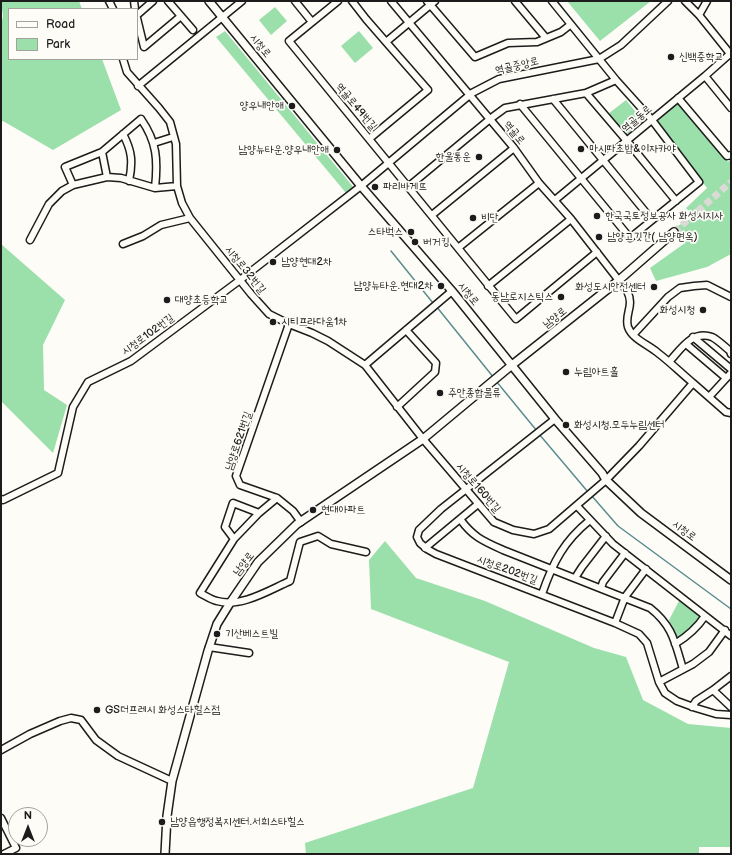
<!DOCTYPE html>
<html>
<head>
<meta charset="utf-8">
<style>
  body { margin:0 }
  #map { position:relative; width:732px; height:855px; overflow:hidden; background:#fdfcf7; font-family:"Balsamiq Sans",sans-serif }
  canvas { display:block }
  .frame { position:absolute; inset:0; border:2px solid #1c1c1c; pointer-events:none }
  .legend { position:absolute; left:8px; top:8px; width:130px; height:52px; box-sizing:border-box; background:#fdfcf7; border:1px solid #a3a29f; margin:0; padding:5px 7px; list-style:none; font-size:12px; color:#1c1c1c }
  .legend li { display:flex; align-items:center; gap:8px; height:20px }
  .legend b { width:20px; border:1px solid #a3a29f }
  .north { position:absolute; left:8px; top:807px; width:40px; height:40px; box-sizing:border-box; background:#fdfcf7; border:1px solid #a3a29f; border-radius:50%; rotate:0deg; font-size:11px; font-weight:700; line-height:16px; text-align:center; color:#1c1c1c }
  .north::after { content:''; display:block; margin:auto; width:14px; height:18px; background:#1c1c1c; clip-path:polygon(50% 0,100% 100%,50% 72%,0 100%) }
</style>
</head>
<body>
<div id="map">
<canvas width="732" height="855"></canvas>
<div class="frame"></div>
<ul class="legend">
<li><b style="height:5px;background:#fdfcf7"></b>Road</li>
<li><b style="height:11px;background:#9bdfaa"></b>Park</li>
</ul>
<div class="north">N</div>
</div>
<script>
const ctx = document.querySelector('canvas').getContext('2d');
ctx.lineJoin = 'round';
function paint(path, color) {
  ctx.fillStyle = color;
  ctx.fill(path, 'evenodd');
}
function strokePath(path, color, width, dash) {
  ctx.strokeStyle = color;
  ctx.lineWidth = width;
  ctx.lineCap = dash ? 'butt' : 'round';
  ctx.setLineDash(dash || []);
  ctx.stroke(path);
}
function write(font, color, halo, rows, align = 'center') {
  ctx.font = font + ' "Balsamiq Sans","Poor Story",sans-serif';
  ctx.lineWidth = 3.5;
  ctx.setLineDash([]);
  ctx.textBaseline = 'middle';
  ctx.strokeStyle = halo;
  ctx.fillStyle = color;
  for (const [text, x, y, turn = 0] of rows) {
    ctx.save();
    ctx.translate(x, y);
    ctx.rotate((+turn || 0) * Math.PI / 180);
    ctx.textAlign = isNaN(turn) ? turn : align;
    if (halo) ctx.strokeText(text, 0, 0);
    ctx.fillText(text, 0, 0);
    ctx.restore();
  }
}
paint(new Path2D(`
  M1,1H79L82,9H9V59H102L121,110L53,150L3,121L1,122V26L3,16Z
  M567,1H651L600,41Z
  M275,7L287,21L271,35L259,20Z
  M225,31L354,188L346,193L216,37Z
  M359,31L373,48L355,63L341,46Z
  M626,100L643,121L626,135L608,114Z
  M678,101L728,162L731,159V254L707,267L656,281L650,268L685,243L672,229L694,217L686,208L707,188L655,121Z
  M1,244L65,300L43,345L44,390L67,405L53,453L1,401Z
  M385,541L416,578L485,601L594,648L626,657L643,700L688,724L731,728V847H699V854H306L305,843L473,788L509,662L371,609L369,560Z
  M680,599L702,616L680,638L677,637L669,620Z`), '#9bdfaa');
strokePath(new Path2D(`
  M391,251L433,303
  M436,306L494,378
  M496,381L537,431
  M539,434L588,492
  M591,495L618,526L731,609`), '#5b8c8f', 1.5);
strokePath(new Path2D(`
  M674,232L731,182`), '#dbdad6', 7, [7, 3.5]);
const minor = new Path2D(`
  M109,1L113,9
  M134,1L135,9
  M168,1L193,30
  M295,1L312,22
  M338,1L289,41L369,139L428,90L386,42L435,1
  M352,1L366,19L386,42
  M391,1L514,148L539,183L571,219L627,291C635,306 624,314 628,327C632,339 649,345 658,353C670,362 681,373 693,383
  M427,1L475,57L508,43L537,42L561,32L570,25
  M515,1L546,38
  M685,1L699,15L731,55
  M137,15L153,1
  M699,15L707,1
  M137,18L144,47L181,16
  M123,59L127,72L159,108L170,122L176,144L177,186L182,203L190,218L251,294L269,314L289,324L312,333L328,341L365,365L423,439L494,522L513,530L534,534L549,529L606,480L639,446L693,383L726,412L731,413
  M705,76L731,108
  M138,86L242,1
  M586,93L627,141L676,201
  M678,98L727,156L731,155
  M553,99L652,220
  M520,104L630,238L699,182L652,120L616,80L552,1
  M123,134C132,151 133,162 129,181
  M369,139L516,319L597,252
  M154,143L173,137
  M102,152L107,177
  M73,185L65,167L102,152L141,119C157,142 158,160 155,188
  M408,187L490,119L505,108L586,93L616,80
  M555,200L705,76L731,53
  M432,215L514,148
  M30,240L49,204L62,191L73,185L107,177L121,178L155,188L177,186
  M123,244L143,236L161,225L190,218
  M458,248L539,183
  M488,286L571,219
  M289,324L236,476L240,485L277,498L259,513L233,503L225,527L234,539L200,593C206,596 211,600 217,601C241,608 269,590 290,581L300,542L318,536L331,544L366,552
  M633,335L668,297L680,288L694,286L707,285L731,297
  M693,337L731,369
  M686,344L726,378
  M669,362C681,349 692,330 712,337C718,340 724,346 730,351L731,354
  M365,365L452,291
  M709,397L731,373
  M397,407L435,372L436,363L406,330
  M555,419L441,509L419,530L417,537L420,543L427,549L436,554L615,623L639,634L647,643L659,682L665,693L677,701L696,708L716,714L731,715
  M277,498L293,511L301,522
  M1,499L3,500L58,473L73,407L88,382L131,361L240,280L361,186L472,93L499,79L599,59L621,45L668,1
  M577,506L613,544L731,636
  M460,519C473,537 483,541 503,550L650,608C673,626 675,643 683,669
  M234,539L259,513
  M425,548L478,504
  M575,578L582,567L606,536
  M601,588L603,582L625,553
  M542,594C553,562 564,541 590,520
  M615,623L625,597L646,569
  M675,644C688,636 697,628 705,616
  M209,647L249,653
  M659,682L693,664L709,652L725,630
  M713,690L731,707
  M692,707L696,701L713,690L731,676
  M1,750L30,734L60,721L71,718L81,720L96,740L118,756L172,781
  M1,818L16,848L4,854`);
const major = new Path2D(`
  M209,1L361,186L452,291L555,419L602,473L606,480L641,513L731,580
  M165,854L167,816L172,781L208,651L217,624L230,603L258,562L297,524L423,439L512,365L618,281L674,232`);
strokePath(minor, '#1c1c1c', 9);
strokePath(major, '#1c1c1c', 10);
strokePath(minor, '#fdfcf7', 6);
strokePath(major, '#fdfcf7', 7);
for (const [x, y, r, color] of [
  [671,57,4,"#1c1c1c"],
  [292,106,4,"#1c1c1c"],
  [581,149,4,"#1c1c1c"],
  [337,150,4,"#1c1c1c"],
  [479,157,4,"#1c1c1c"],
  [375,187,4,"#1c1c1c"],
  [597,216,4,"#1c1c1c"],
  [473,218,4,"#1c1c1c"],
  [411,232,4,"#1c1c1c"],
  [599,237,4,"#1c1c1c"],
  [415,242,4,"#1c1c1c"],
  [273,262,4,"#1c1c1c"],
  [441,286,4,"#1c1c1c"],
  [654,287,4,"#1c1c1c"],
  [561,297,4,"#1c1c1c"],
  [167,300,4,"#1c1c1c"],
  [703,310,4,"#1c1c1c"],
  [273,322,4,"#1c1c1c"],
  [566,372,4,"#1c1c1c"],
  [440,393,4,"#1c1c1c"],
  [566,425,4,"#1c1c1c"],
  [313,510,4,"#1c1c1c"],
  [217,634,4,"#1c1c1c"],
  [97,710,4,"#1c1c1c"],
  [162,822,4,"#1c1c1c"]
]) {
  const dot = new Path2D();
  dot.arc(x, y, r, 0, 2 * Math.PI);
  ctx.fillStyle = color;
  ctx.fill(dot);
  strokePath(dot, '#fdfcf7', 1.5);
}
write('11px', '#1c1c1c', '#fdfcf7', [
  ["시청로",260,46,51],
  ["역골중앙로",517,66,-13],
  ["역골로49번길",356,107,50],
  ["역골동로",637,119,-40],
  ["역골로",514,133,51],
  ["시청로32번길",245,270,51],
  ["시청로",468,294,51],
  ["남양로",555,318,-38],
  ["시청로102번길",148,335,-36],
  ["남양로621번길",239,441,-71],
  ["시청로160번길",478,488,49],
  ["시청로",684,531,37],
  ["남양로",244,564,-52],
  ["시청로202번길",507,570,20]
]);
write('11px', '#1c1c1c', '#fdfcf7', [
  ["신백중학교",679,57],
  ["양우내안애",284,106,"right"],
  ["마시따초밥&이자카야",589,149],
  ["남양뉴타운.양우내안애",329,150,"right"],
  ["한울통운",471,157,"right"],
  ["파리바게뜨",383,187],
  ["한국국토정보공사 화성시지사",605,216],
  ["비단",481,218],
  ["스타벅스",403,232,"right"],
  ["남양고깃간( 남양면옥)",607,237],
  ["버거킹",423,242],
  ["남양현대2차",281,262],
  ["남양뉴타운.현대2차",433,286,"right"],
  ["화성도시안전센터",646,287,"right"],
  ["동남로지스틱스",553,297,"right"],
  ["대양초등학교",175,300],
  ["화성시청",695,310,"right"],
  ["시티프라다움1차",281,322],
  ["누림아트홀",574,372],
  ["주안종합물류",448,393],
  ["화성시청.모두누림센터",574,425],
  ["현대아파트",321,510],
  ["기산베스트빌",225,634],
  ["GS더프레시 화성스타힐스점",105,710],
  ["남양읍행정복지센터.서희스타힐스",170,822]
], 'left');
</script>
</body>
</html>
